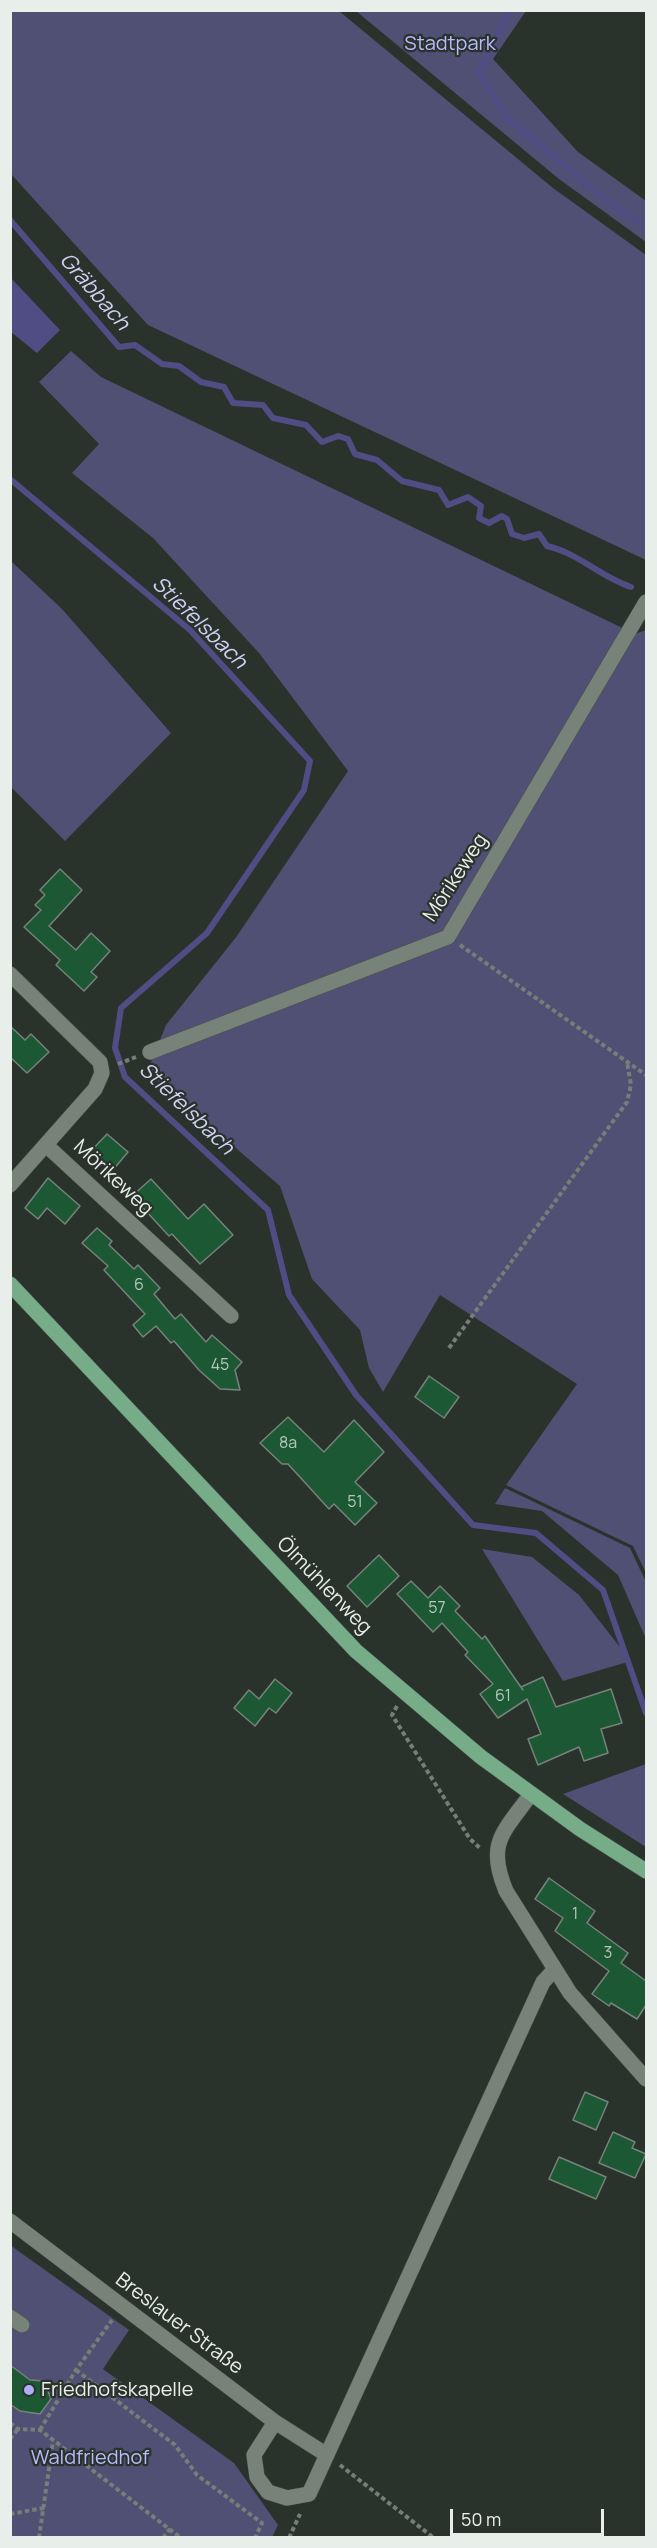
<!DOCTYPE html>
<html>
<head>
<meta charset="utf-8">
<style>
  body { margin:0 }
  #map { position:relative; width:657px; height:2548px; overflow:hidden; background:#29332c; font-family:Manrope,sans-serif }
  canvas { display:block }
  .frame { position:absolute; inset:0; border:12px solid #e8eee9; pointer-events:none }
  .scale { position:absolute; left:450px; top:2509px; width:154px; height:27px; box-sizing:border-box; border:3px solid #e8eee9; border-top:0; padding-left:8px; font-size:18px; line-height:21px; white-space:nowrap; color:#e8eee9; -webkit-text-stroke:4px #29332c; paint-order:stroke }
</style>
</head>
<body>
<div id="map">
<canvas width="657" height="2548"></canvas>
<div class="frame"></div>
<div class="scale">50 m</div>
</div>
<script>
const ctx = document.querySelector('canvas').getContext('2d');
ctx.lineJoin = 'round';
function paint(path, color) {
  ctx.fillStyle = color;
  ctx.fill(path, 'evenodd');
}
function strokePath(path, color, width, dash) {
  ctx.strokeStyle = color;
  ctx.lineWidth = width;
  ctx.lineCap = dash ? 'butt' : 'round';
  ctx.setLineDash(dash || []);
  ctx.stroke(path);
}
function write(font, color, halo, rows, align = 'center') {
  ctx.font = font + ' Manrope,sans-serif';
  ctx.lineWidth = 4.5;
  ctx.setLineDash([]);
  ctx.textBaseline = 'middle';
  ctx.strokeStyle = halo;
  ctx.fillStyle = color;
  for (const [text, x, y, turn = 0] of rows) {
    ctx.save();
    ctx.translate(x, y);
    ctx.rotate((+turn || 0) * Math.PI / 180);
    ctx.textAlign = isNaN(turn) ? turn : align;
    if (halo) ctx.strokeText(text, 0, 0);
    ctx.fillText(text, 0, 0);
    ctx.restore();
  }
}
paint(new Path2D(`
  M11,10L339,11L553,188L646,255V560L148,325L11,174Z
  M356,11H526L493,59L578,152L646,201V242L559,179Z
  M71,351L101,377L635,634L646,630V1573L633,1546L506,1485L577,1384L440,1295L383,1392L369,1368L360,1330L312,1279L280,1186L147,1072L166,1025L237,936L348,771L259,653L153,538L72,473L99,444L39,382Z
  M10,560L62,609L171,733L65,841L11,787Z
  M505,1488L630,1548L646,1582V1639L618,1575L542,1511L495,1504Z
  M482,1549L532,1557L579,1595L631,1661L563,1681Z
  M646,1764V1847L563,1794Z
  M10,2245L129,2330L103,2369L234,2463L278,2525L272,2537H11Z`), '#504f74');
paint(new Path2D(`
  M11,278L60,330L37,353L11,332Z`), '#504d84');
strokePath(new Path2D(`
  M510,10L479,73L508,119L609,202L646,227
  M10,220L119,347L135,345L162,364L179,366L201,382L224,387L233,403L263,405L273,418L306,425L322,442L338,436L348,439L355,454L377,460L402,481L439,490L448,505L468,497L481,506L479,518L489,523L502,516L507,519L512,534L524,538L539,534L547,546C578,553 601,577 631,587
  M10,479L190,630L310,761L304,790L207,933L121,1008L115,1048L125,1077L268,1210L289,1295L356,1395L473,1525L536,1533L603,1590L646,1713`), '#504d84', 6);
const building = new Path2D(`
  M60,869L82,890L49,926L76,950L91,933L110,951L91,972L97,977L84,991L56,965L60,960L24,927L41,910L35,905L45,895L40,890Z
  M10,1026L25,1040L31,1034L49,1052L27,1073L10,1057Z
  M107,1134L128,1152L112,1171L90,1152Z
  M48,1178L80,1206L65,1224L47,1208L38,1219L25,1208Z
  M151,1179L188,1219L204,1204L233,1235L200,1264L172,1234L169,1236L132,1196Z
  M97,1228L112,1241L109,1245L134,1269L138,1265L160,1288L154,1294L175,1319L181,1314L206,1342L212,1335L242,1362L235,1370L240,1390L220,1389L199,1370L174,1341L171,1343L156,1326L143,1337L133,1325L145,1314L104,1270L108,1266L82,1243Z
  M429,1376L459,1397L444,1418L415,1397Z
  M288,1417L324,1452L354,1420L384,1452L355,1482L377,1503L355,1525L334,1504L329,1509L288,1464H282L260,1443Z
  M379,1555L399,1576L367,1607L347,1586Z
  M411,1581L428,1598L440,1586L460,1606L455,1611L482,1639L485,1636L523,1690L521,1687L543,1677L556,1707L611,1689L622,1723L601,1729L608,1753L584,1761L579,1747L538,1765L528,1739L541,1734L527,1699L498,1718L480,1694L493,1684L465,1655L468,1652L442,1623L433,1632L397,1594Z
  M275,1679L292,1693L276,1713L269,1708L255,1726L234,1708L249,1690L259,1699Z
  M549,1878L595,1911L587,1923L628,1953L621,1963L646,1981V2005L637,2019L611,2003L609,2006L592,1994L609,1971L555,1931L563,1918L535,1899Z
  M585,2092L608,2102L596,2130L573,2120Z
  M613,2132L635,2142L632,2148L646,2154L635,2178L599,2163Z
  M559,2157L606,2177L596,2199L549,2179Z
  M10,2365L30,2380L44,2381L51,2399L40,2414L20,2411L10,2404Z`);
paint(building, '#1c5834');
strokePath(building, '#77827a', 1.5);
const minor = new Path2D(`
  M10,974L100,1062L102,1073L95,1089L10,1185
  M150,1052L448,937L646,602
  M46,1145L231,1316
  M531,1794C503,1833 486,1843 506,1891L570,1993L646,2079
  M10,2221L275,2422L327,2455
  M10,2317L22,2325
  M275,2422L254,2455L257,2477L268,2492L287,2498L309,2494L543,1982L554,1970`);
const major = new Path2D(`
  M10,1284L356,1651L481,1757L580,1829L646,1871`);
strokePath(minor, '#4a514b', 16);
strokePath(major, '#4a514b', 16);
strokePath(new Path2D(`
  M460,945L646,1075
  M118,1064L136,1057
  M449,1348L627,1102L631,1085L627,1062
  M397,1706L392,1715L470,1839L481,1849
  M76,2370L175,2445L197,2475L262,2523L255,2538
  M10,2423L18,2429L40,2430L181,2538
  M40,2430L76,2370L112,2320
  M10,2439L18,2429
  M340,2465L434,2538
  M10,2514L44,2508
  M39,2538L53,2441
  M163,2538L170,2529
  M289,2538L300,2514`), '#767e78', 4, [4.5, 3]);
strokePath(minor, '#778279', 15);
strokePath(major, '#76ac87', 15);
for (const [x, y, r, color] of [
  [29,2390,6,"#afaefa"]
]) {
  const dot = new Path2D();
  dot.arc(x, y, r, 0, 2 * Math.PI);
  ctx.fillStyle = color;
  ctx.fill(dot);
  strokePath(dot, '#29332c', 2);
}
write('16px', '#b5c8bc', null, [
  ["6",139,1286],
  ["45",220,1366],
  ["8a",288,1444],
  ["51",355,1503],
  ["57",437,1609],
  ["61",503,1697],
  ["1",575,1915],
  ["3",608,1954]
]);
write('20px', '#babafd', '#29332c', [
  ["Stadtpark",450,44],
  ["Waldfriedhof",90,2458]
]);
write('20px', '#e8eee9', '#29332c', [
  ["Mörikeweg",456,878,-57],
  ["Mörikeweg",113,1178,43],
  ["Ölmühlenweg",324,1586,46],
  ["Breslauer Straße",179,2324,37]
]);
write('20px', '#e8eee9', '#29332c', [
  ["Friedhofskapelle",41,2390]
], 'left');
write('italic 21px', '#cfd0f2', '#29332c', [
  ["Gräbbach",94,292,49],
  ["Stiefelsbach",199,623,44],
  ["Stiefelsbach",186,1109,44]
]);
</script>
</body>
</html>
